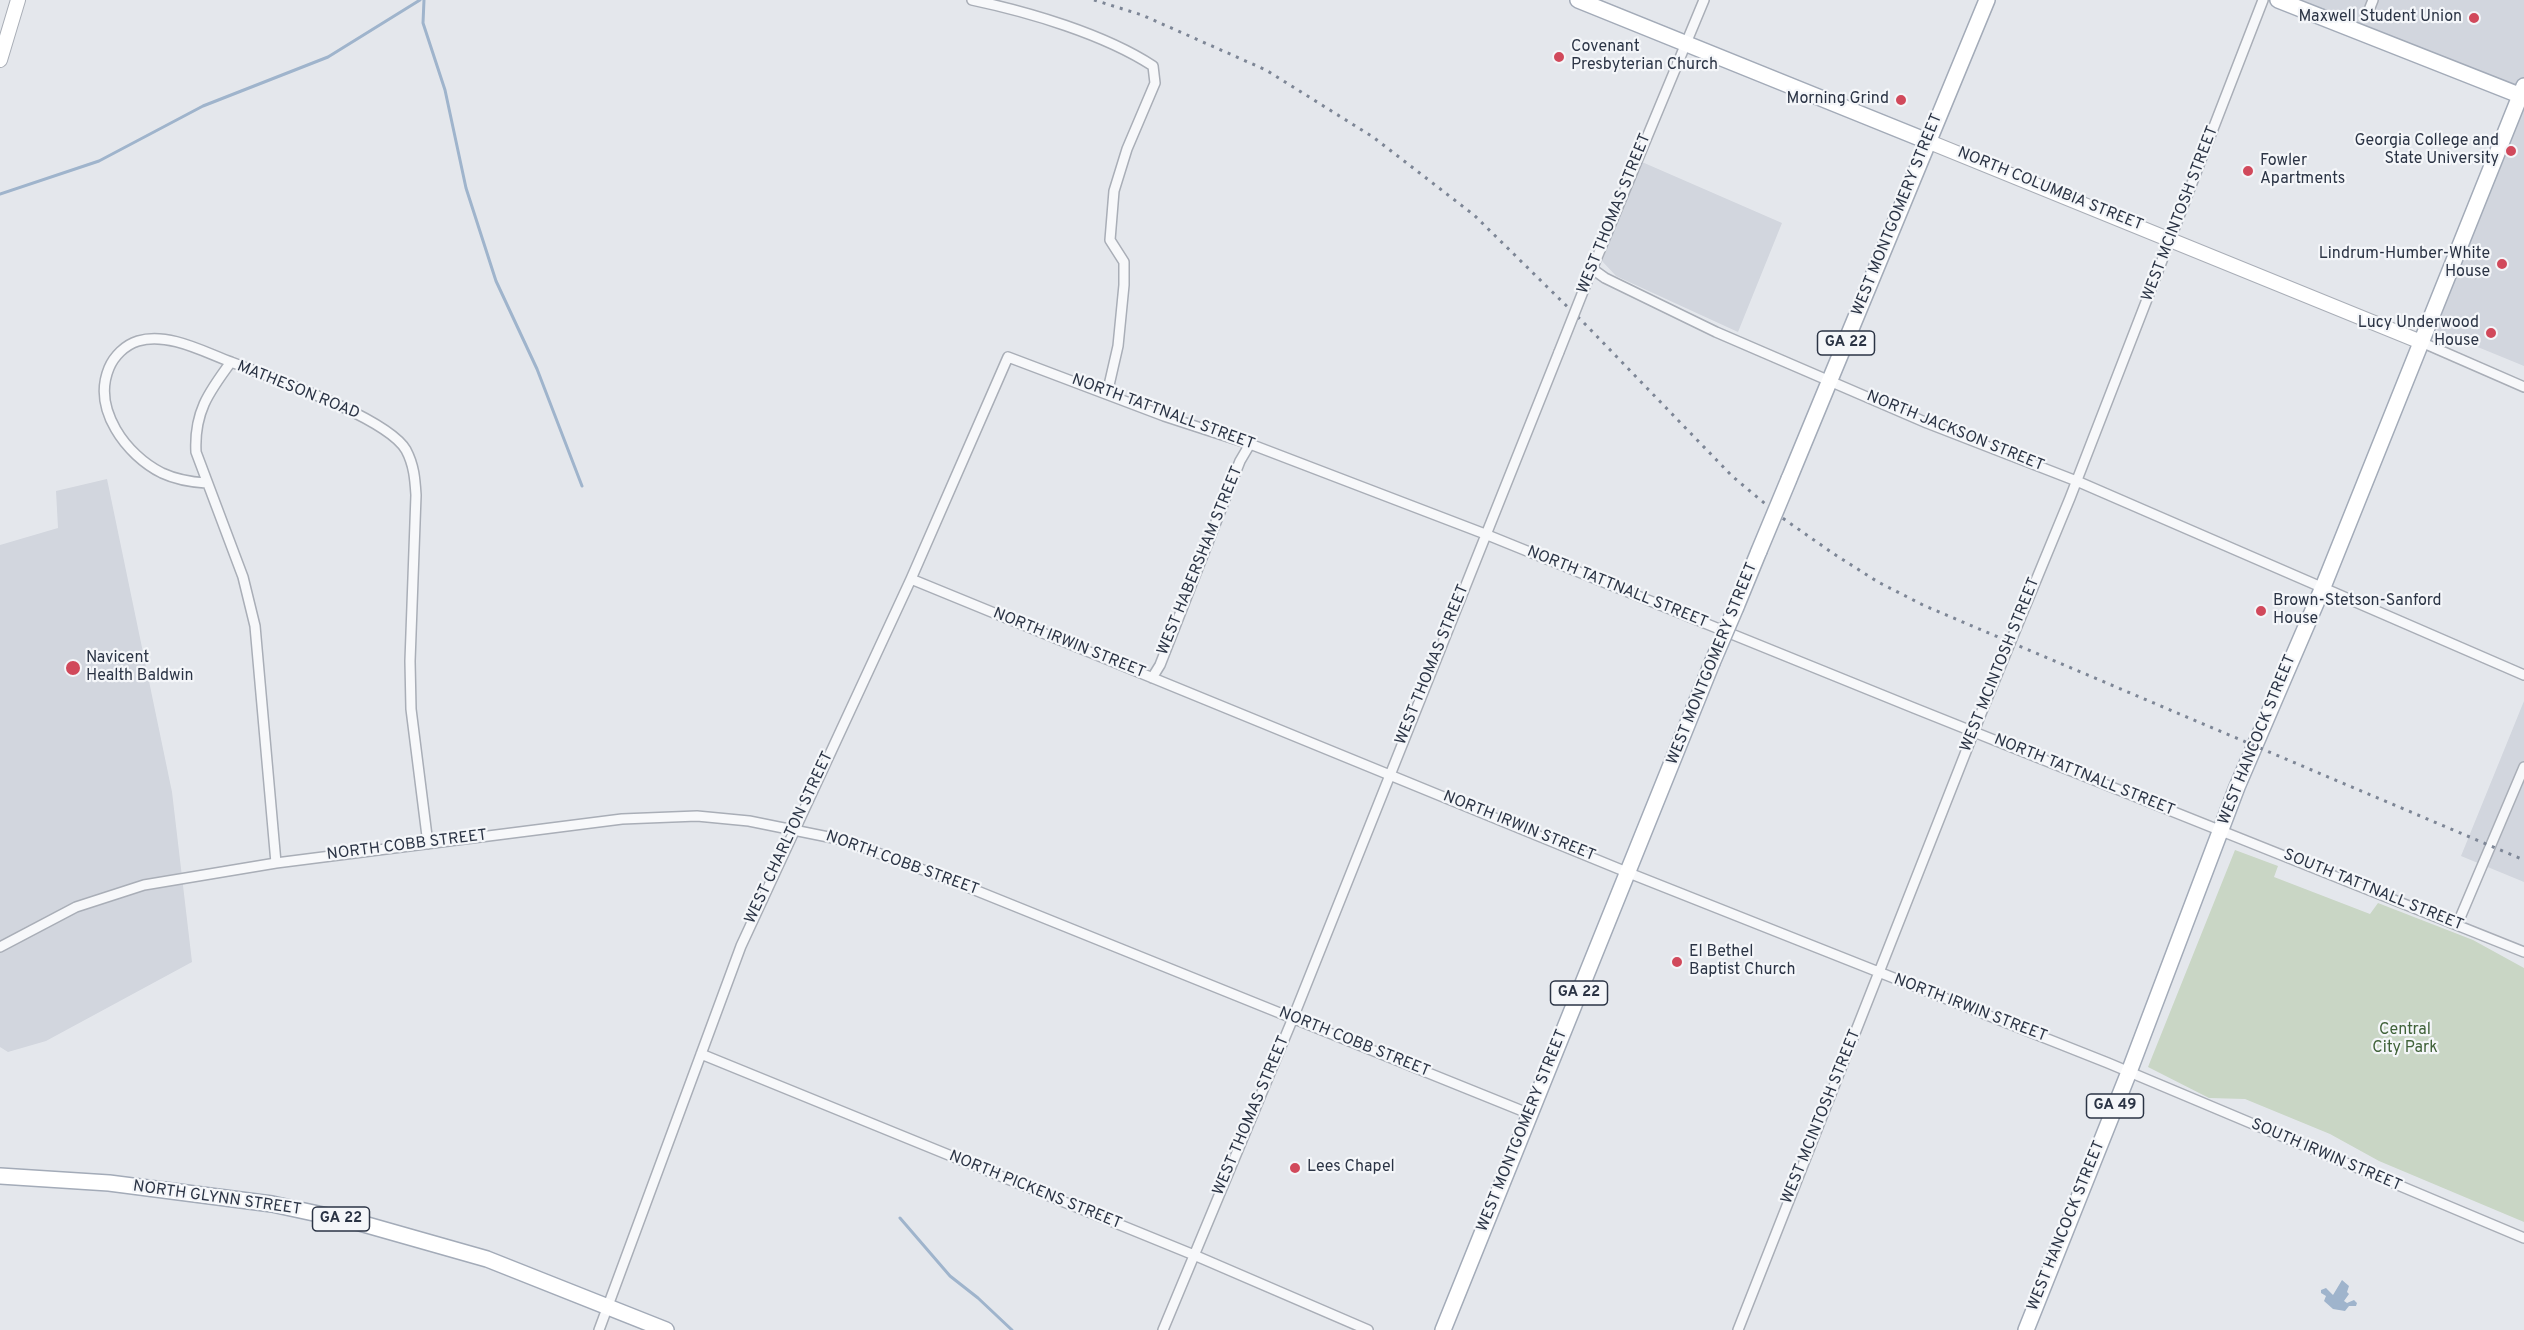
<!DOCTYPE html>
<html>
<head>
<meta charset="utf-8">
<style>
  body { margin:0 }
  canvas { display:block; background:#e4e7ec }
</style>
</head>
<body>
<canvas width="2524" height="1330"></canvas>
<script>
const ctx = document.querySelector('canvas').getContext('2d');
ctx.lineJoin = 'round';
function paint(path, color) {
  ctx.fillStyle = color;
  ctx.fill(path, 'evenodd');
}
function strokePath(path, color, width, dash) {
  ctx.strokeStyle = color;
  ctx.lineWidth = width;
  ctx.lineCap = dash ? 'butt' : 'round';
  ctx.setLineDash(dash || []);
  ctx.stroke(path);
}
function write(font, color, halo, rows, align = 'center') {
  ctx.font = font + ' Overpass,sans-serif';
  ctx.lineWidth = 4.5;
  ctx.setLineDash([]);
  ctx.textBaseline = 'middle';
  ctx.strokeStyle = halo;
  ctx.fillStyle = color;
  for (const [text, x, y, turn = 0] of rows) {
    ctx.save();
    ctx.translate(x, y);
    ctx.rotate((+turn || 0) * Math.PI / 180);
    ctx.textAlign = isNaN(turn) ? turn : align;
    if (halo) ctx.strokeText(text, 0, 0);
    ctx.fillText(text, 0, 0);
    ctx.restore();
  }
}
paint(new Path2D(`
  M2264,0H2524V366L2429,327L2517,100Z
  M1642,162L1782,223L1738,332L1616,276L1602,261Z
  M107,479L172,792L192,962L46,1041L8,1052L0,1047V545L58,528L56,491Z
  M2524,701V882L2461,856Z`), '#d2d6de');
paint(new Path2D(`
  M2235,850L2278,866L2274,877L2370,914L2378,903L2473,940L2524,968V1222L2379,1161L2330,1134L2245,1099L2209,1098L2148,1067Z`), '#c9d6c5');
paint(new Path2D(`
  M2342,1280L2349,1286L2347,1292L2349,1294L2344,1301L2347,1303L2354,1300L2357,1303L2356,1306H2349L2345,1311L2333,1309L2324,1301L2326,1296L2321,1293V1290L2326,1288L2333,1295Z`), '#9fb4cc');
strokePath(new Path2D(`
  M424,0L423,23L445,90L466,188L496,281L537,369L582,486
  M0,194L99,161L203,106L328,57L420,0
  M900,1218L950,1276L978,1298L1012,1330`), '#9fb4cc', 3);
const street = new Path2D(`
  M972,0C1029,12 1104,34 1153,66L1155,83L1127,149L1114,191L1110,240L1124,262V285L1118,346L1107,394
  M2369,10L2373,0
  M1591,268L1605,278L1716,332L1927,423L2079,482L2524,675
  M1586,284L1704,0
  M2421,342L2524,387
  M206,483C190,482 177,480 162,473C126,455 92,409 109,368C114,356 125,345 138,341C168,332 204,352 231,362
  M911,579L1629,873L2108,1063L2524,1238
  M1152,678L1160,665L1240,461L1250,444
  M276,863L255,626L243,577L196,452C194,413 208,393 231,362C269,377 387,417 406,450C414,465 415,479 416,495L410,661L411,709L428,844
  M2457,925L2524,767
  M0,947L76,907L144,885L276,863L622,819L697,816L749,821L843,840L950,880L1530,1114
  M701,1054L1194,1255L1368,1330
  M599,1330L741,946L911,579L1008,357L1164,416L1250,444L1485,534L1914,708L2524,952
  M1163,1330L1293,1018L1559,352
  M1738,1330L1980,716L2070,498L2263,0`);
const secondary = new Path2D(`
  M0,60L18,0
  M1927,141L2421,342`);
const primary = new Path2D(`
  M1578,0L1927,141
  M2278,0L2524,97
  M1789,479L1987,0
  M1736,607L1759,551
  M0,1176L109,1183L272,1204L360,1223L487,1259L666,1330
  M1443,1330L1712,663
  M2026,1330L2129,1072L2237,787L2323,587L2524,86`);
strokePath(street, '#a9aeb7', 12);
strokePath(secondary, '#a9aeb7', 16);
strokePath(primary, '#a3abb8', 18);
strokePath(street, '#f7f8fa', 9);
strokePath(secondary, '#fff', 14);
strokePath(primary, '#fff', 15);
strokePath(new Path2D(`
  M1094,0L1142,15L1266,70L1373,137L1474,215L1586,325L1732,476L1781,517L1834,554L1878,582L1925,606L2524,860`), '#7d8696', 3, [3, 6]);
const streetBridge = new Path2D(`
  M1559,352L1586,284`);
const primaryBridge = new Path2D(`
  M1759,551L1789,479
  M1712,663L1736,607`);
strokePath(streetBridge, '#a9aeb7', 12, []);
strokePath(primaryBridge, '#a3abb8', 18, []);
strokePath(streetBridge, '#f7f8fa', 9);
strokePath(primaryBridge, '#fff', 15);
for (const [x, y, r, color] of [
  [2474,18,6,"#d1495b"],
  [1559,57,6,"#d1495b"],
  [1901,100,6,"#d1495b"],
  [2511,151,6,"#d1495b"],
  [2248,171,6,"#d1495b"],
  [2502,264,6,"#d1495b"],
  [2491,333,6,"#d1495b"],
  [2261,611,6,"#d1495b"],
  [73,668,8,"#d1495b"],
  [1677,962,6,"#d1495b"],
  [1295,1168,6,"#d1495b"]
]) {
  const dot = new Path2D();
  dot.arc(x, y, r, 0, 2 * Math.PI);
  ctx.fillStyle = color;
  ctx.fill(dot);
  strokePath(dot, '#f4f6f9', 2);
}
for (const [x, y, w] of [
  [1846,343,57],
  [1579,993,57],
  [2115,1106,57],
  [341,1219,57]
]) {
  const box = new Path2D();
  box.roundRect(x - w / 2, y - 12, w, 24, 4.5);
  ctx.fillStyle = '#f4f6f9';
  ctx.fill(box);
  strokePath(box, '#2b3445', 1.5);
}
write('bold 15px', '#2b3445', null, [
  ["GA 22",1846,343],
  ["GA 22",1579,993],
  ["GA 49",2115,1106],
  ["GA 22",341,1219]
]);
write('16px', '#2b3445', '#f4f6f9', [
  ["Maxwell Student Union",2462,18,"right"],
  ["Covenant",1571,48],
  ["Presbyterian Church",1571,66],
  ["Morning Grind",1889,100,"right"],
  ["Georgia College and",2499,142,"right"],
  ["State University",2499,160,"right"],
  ["Fowler",2260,162],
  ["Apartments",2260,180],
  ["Lindrum-Humber-White",2490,255,"right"],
  ["House",2490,273,"right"],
  ["Lucy Underwood",2479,324,"right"],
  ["House",2479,342,"right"],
  ["Brown-Stetson-Sanford",2273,602],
  ["House",2273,620],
  ["Navicent",86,659],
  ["Health Baldwin",86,677],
  ["El Bethel",1689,953],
  ["Baptist Church",1689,971],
  ["Lees Chapel",1307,1168]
], 'left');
write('16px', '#2b3445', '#f4f6f9', [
  ["NORTH COLUMBIA STREET",2050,190,22],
  ["WEST THOMAS STREET",1615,214,-68],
  ["WEST MCINTOSH STREET",2181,214,-69],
  ["WEST MONTGOMERY STREET",1898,215,-68],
  ["MATHESON ROAD",298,391,22],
  ["NORTH TATTNALL STREET",1163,413,20],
  ["NORTH JACKSON STREET",1955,432,22],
  ["WEST HABERSHAM STREET",1201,561,-68],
  ["NORTH TATTNALL STREET",1617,588,22],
  ["NORTH IRWIN STREET",1069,644,22],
  ["WEST MONTGOMERY STREET",1713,664,-68],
  ["WEST THOMAS STREET",1433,665,-68],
  ["WEST MCINTOSH STREET",2001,665,-68],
  ["WEST HANCOCK STREET",2258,740,-68],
  ["NORTH TATTNALL STREET",2084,776,22],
  ["NORTH IRWIN STREET",1519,827,22],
  ["WEST CHARLTON STREET",790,838,-65],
  ["NORTH COBB STREET",407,846,-7],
  ["NORTH COBB STREET",902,864,20],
  ["SOUTH TATTNALL STREET",2373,891,22],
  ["NORTH IRWIN STREET",1970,1009,21],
  ["NORTH COBB STREET",1354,1043,22],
  ["WEST THOMAS STREET",1252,1116,-67],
  ["WEST MCINTOSH STREET",1822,1117,-68],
  ["WEST MONTGOMERY STREET",1523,1131,-68],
  ["SOUTH IRWIN STREET",2326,1156,23],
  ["NORTH PICKENS STREET",1035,1191,22],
  ["NORTH GLYNN STREET",217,1199,8],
  ["WEST HANCOCK STREET",2067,1226,-68]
]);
write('16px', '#3f6138', '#f4f6f9', [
  ["Central",2405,1031],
  ["City Park",2405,1049]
]);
</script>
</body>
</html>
